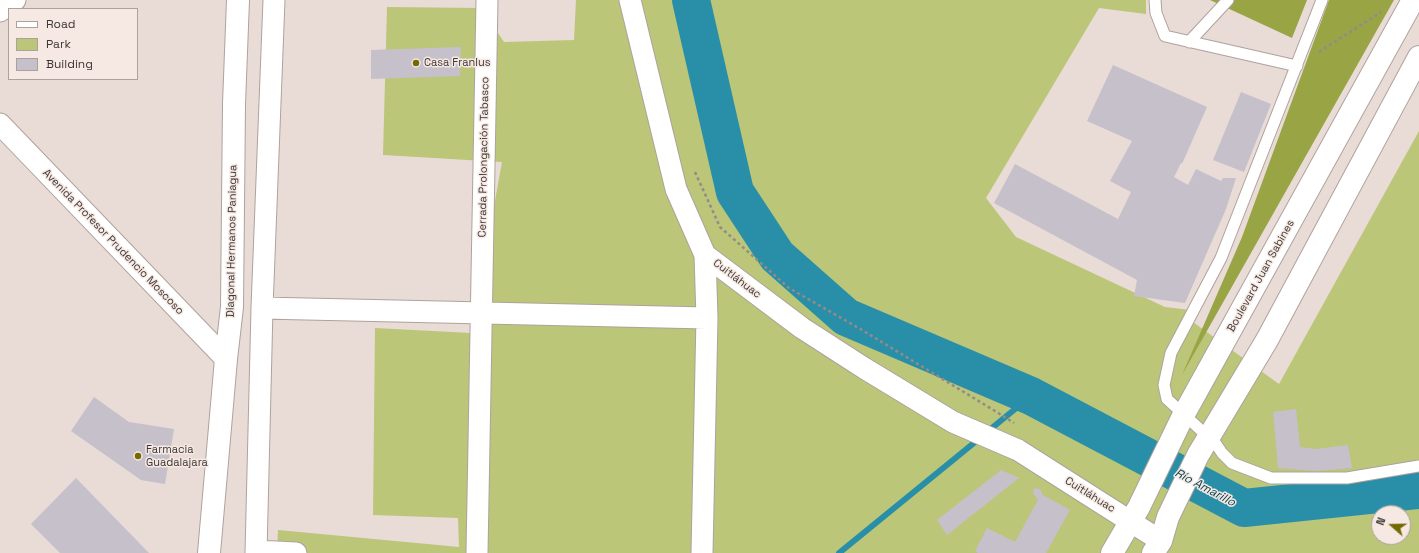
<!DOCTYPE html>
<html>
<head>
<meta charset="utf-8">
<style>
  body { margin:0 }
  #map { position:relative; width:1419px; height:553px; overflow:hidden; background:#e9dbd6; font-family:"Space Grotesk",sans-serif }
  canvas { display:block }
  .legend { position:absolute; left:8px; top:8px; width:130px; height:72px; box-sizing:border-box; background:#f6e9e3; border:1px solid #aca29d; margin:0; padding:5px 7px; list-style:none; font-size:12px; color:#3c3735 }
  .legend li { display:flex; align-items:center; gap:8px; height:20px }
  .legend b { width:20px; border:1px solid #aca29d }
  .north { position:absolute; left:1371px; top:505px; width:40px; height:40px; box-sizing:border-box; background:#f6e9e3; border:1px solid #aca29d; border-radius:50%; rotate:290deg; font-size:11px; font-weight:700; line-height:16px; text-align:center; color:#3c3735 }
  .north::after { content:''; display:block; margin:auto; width:14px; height:18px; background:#736a01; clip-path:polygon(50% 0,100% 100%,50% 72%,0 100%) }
</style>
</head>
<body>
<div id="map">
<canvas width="1419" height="553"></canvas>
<ul class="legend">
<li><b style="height:5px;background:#fff"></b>Road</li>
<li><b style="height:11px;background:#bbc678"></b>Park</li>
<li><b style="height:11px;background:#c6c0cb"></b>Building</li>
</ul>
<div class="north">N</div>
</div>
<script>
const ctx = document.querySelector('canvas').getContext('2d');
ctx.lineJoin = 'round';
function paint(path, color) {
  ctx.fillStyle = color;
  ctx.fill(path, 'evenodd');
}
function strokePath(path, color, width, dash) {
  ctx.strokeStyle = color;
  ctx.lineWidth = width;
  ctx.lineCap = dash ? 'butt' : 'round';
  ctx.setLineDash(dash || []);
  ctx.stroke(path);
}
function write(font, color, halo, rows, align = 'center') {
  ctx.font = font + ' "Space Grotesk",sans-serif';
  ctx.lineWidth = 3;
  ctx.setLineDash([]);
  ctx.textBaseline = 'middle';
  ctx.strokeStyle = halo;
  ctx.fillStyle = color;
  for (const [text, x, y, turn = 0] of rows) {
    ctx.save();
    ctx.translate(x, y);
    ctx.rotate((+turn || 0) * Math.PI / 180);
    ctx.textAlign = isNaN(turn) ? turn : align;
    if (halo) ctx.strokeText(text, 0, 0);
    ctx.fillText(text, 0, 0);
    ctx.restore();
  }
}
paint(new Path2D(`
  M576,0H1146V14L1099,8L986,198L1016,237L1165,307L1190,310L1186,317L1279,384L1419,131V553H277L278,530L459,547L458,518L373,515L375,328L471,333L502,162L383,155L387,7L481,8L504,42L574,40ZM1379,513H1403V537H1379Z`), '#bbc678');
paint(new Path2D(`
  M1210,0H1307L1292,38Z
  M1329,0H1394L1182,375L1242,237Z`), '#99a545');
strokePath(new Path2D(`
  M987,432L1031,396
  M839,553L980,438`), '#298fa8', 6);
strokePath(new Path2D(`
  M691,0L735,192L777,256L846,317L1031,396L1244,508L1419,490`), '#298fa8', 38);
paint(new Path2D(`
  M461,47L460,76L371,79V50Z
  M1113,65L1207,107L1182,164L1181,163L1174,177L1188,185L1196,169L1221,181L1223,178H1236L1226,209L1185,303L1134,296L1137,280L994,203L1015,164L1118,219L1131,192L1110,181L1132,141L1087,121Z
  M1241,92L1271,104L1244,172L1213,160Z
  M94,397L129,422L174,429L165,484L141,480L71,431Z
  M1296,409L1300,447L1315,449L1348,445L1352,468L1315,471L1278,468L1273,412Z
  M1001,470L1019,478L947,535L937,520Z
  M76,478L149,553H60L31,524Z
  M1034,488L1040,489L1043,495L1070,510L1046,553H978L975,551L987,528L1015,542L1038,500L1033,493Z`), '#c6c0cb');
const lane = new Path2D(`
  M1155,0L1156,13L1165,36L1297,66
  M1322,0L1221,258L1171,353L1164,385L1167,399L1216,444L1222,453L1232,463L1271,478H1347L1419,466
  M1189,42L1228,0`);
const street = new Path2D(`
  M630,0L676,189L705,255L802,328L864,368L953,422L1018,450L1161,541
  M0,11L15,0
  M0,124L226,359
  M262,308L707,318
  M256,551L296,553
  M256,553L262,308L274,0
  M477,553L487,0
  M702,553L707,318L705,255`);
const secondary = new Path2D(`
  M209,553L226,359L232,307L234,104L238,0`);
const primary = new Path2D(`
  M1112,553L1139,507L1184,414L1413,0
  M1153,553L1161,541L1168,517L1198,455L1267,340L1419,57`);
strokePath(lane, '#afa29d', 13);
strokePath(street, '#afa29d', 23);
strokePath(secondary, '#afa29d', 24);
strokePath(primary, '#afa29d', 24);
strokePath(new Path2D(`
  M1319,52L1381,12
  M695,172L720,227L789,288L862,330L995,411L1014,423`), '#948a87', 2.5, [3, 3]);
strokePath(lane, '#fff', 11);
strokePath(street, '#fff', 21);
strokePath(secondary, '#fff', 22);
strokePath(primary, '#fff', 22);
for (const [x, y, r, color] of [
  [416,63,4,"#736a01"],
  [138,456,4,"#736a01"]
]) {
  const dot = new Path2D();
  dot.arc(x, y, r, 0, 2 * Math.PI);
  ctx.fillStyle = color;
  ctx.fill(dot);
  strokePath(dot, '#f6e9e3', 1.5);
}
write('11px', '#3c3735', '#f6e9e3', [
  ["Casa Franlus",424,63],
  ["Farmacia",146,450],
  ["Guadalajara",146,463]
], 'left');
write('11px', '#3c3735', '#f6e9e3', [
  ["Cerrada Prolongación Tabasco",484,157,-89],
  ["Diagonal Hermanos Paniagua",232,241,-89],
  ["Avenida Profesor Prudencio Moscoso",113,242,46],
  ["Boulevard Juan Sabines",1261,276,-61],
  ["Cuitláhuac",737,279,37],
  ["Cuitláhuac",1090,495,32]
]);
write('italic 12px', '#013f4d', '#f6e9e3', [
  ["Río Amarillo",1205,488,28]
]);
</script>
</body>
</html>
